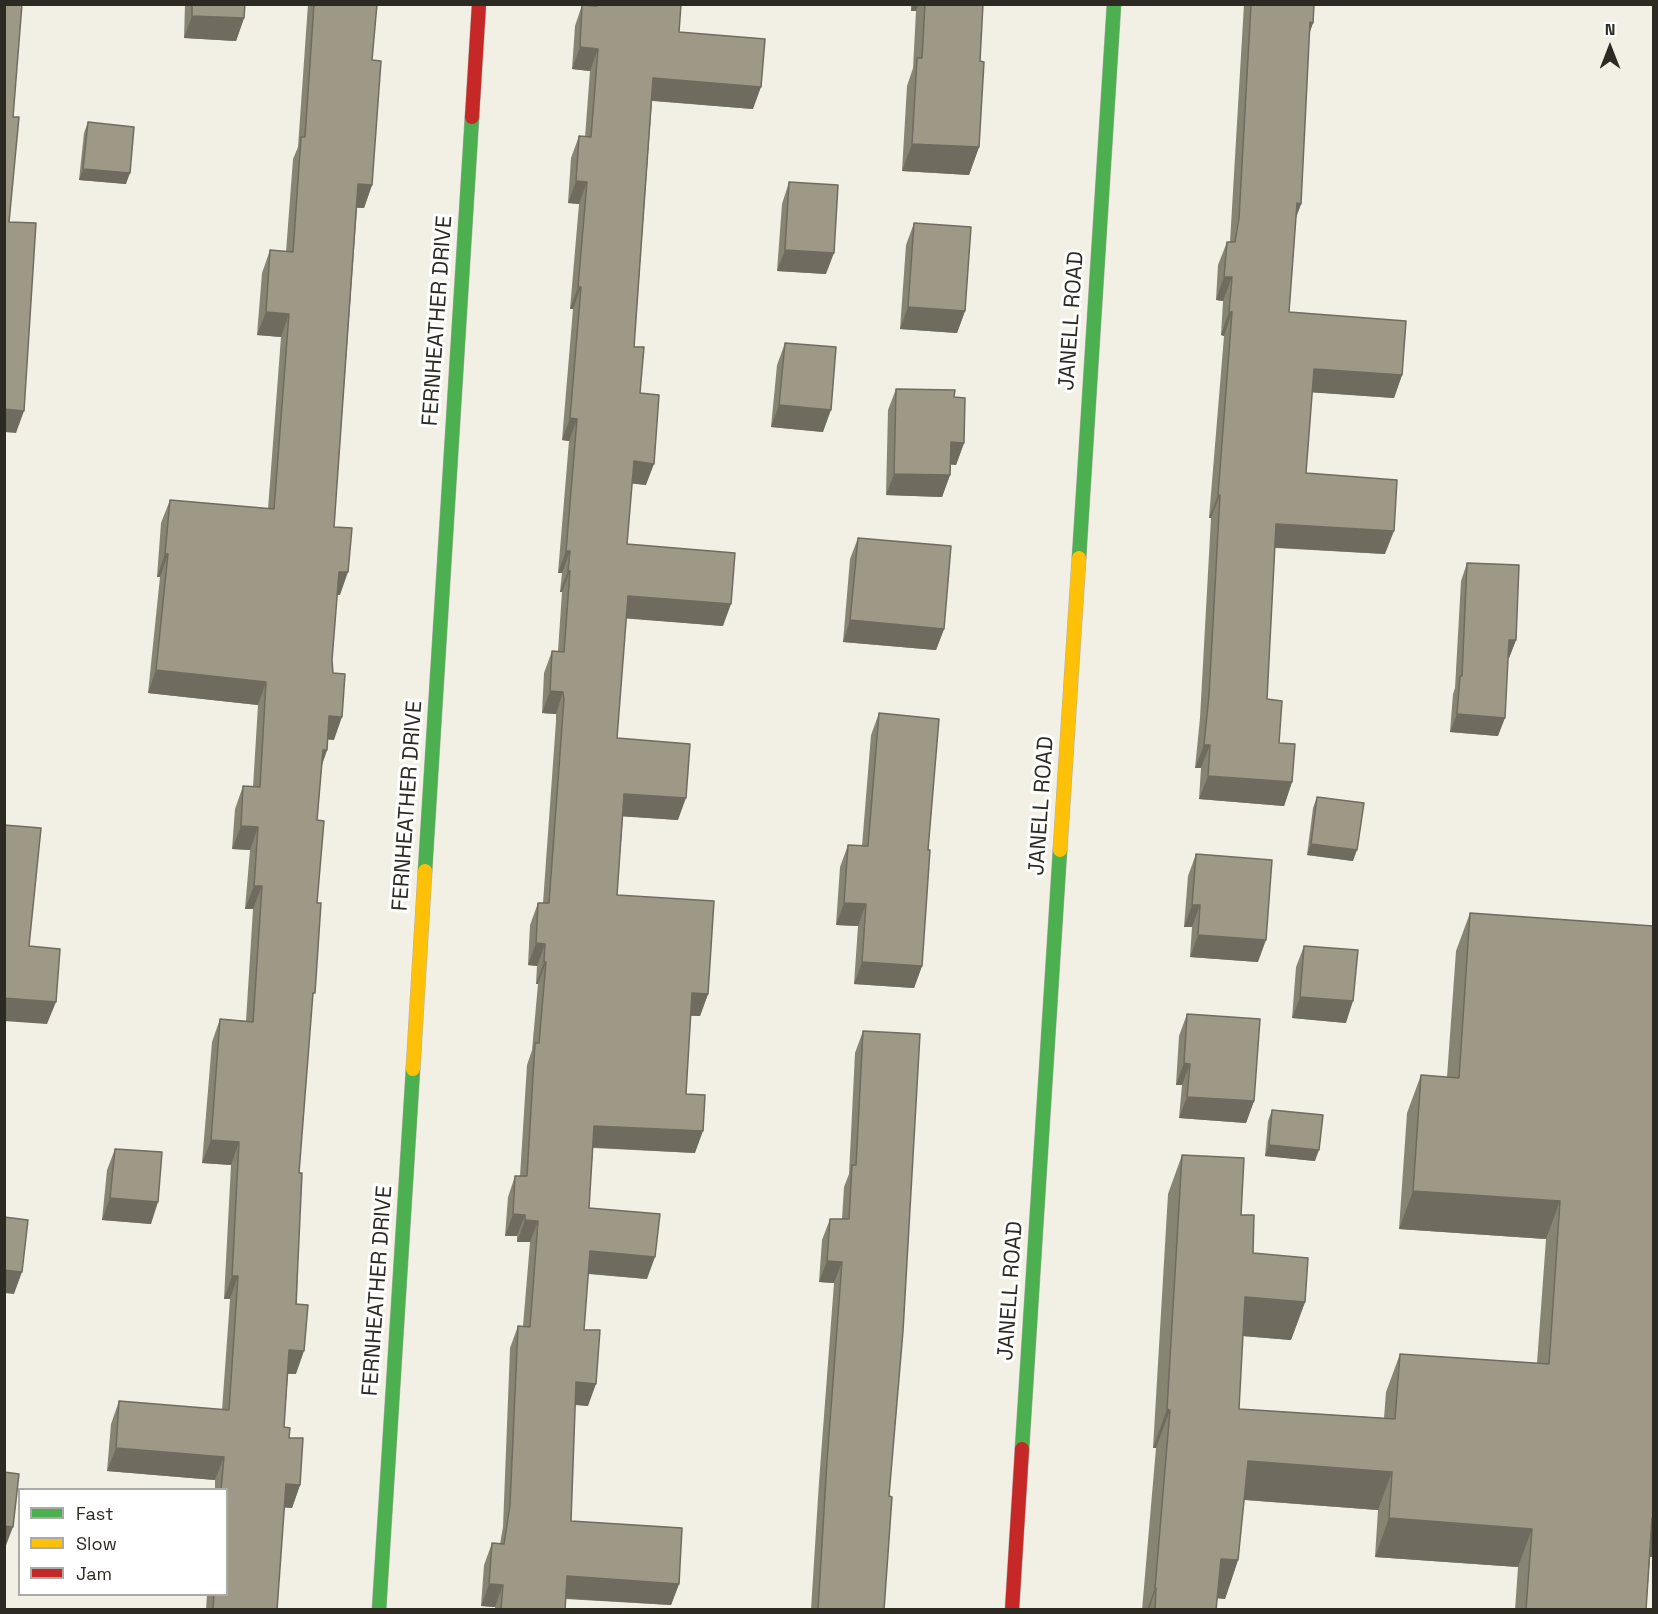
<!DOCTYPE html>
<html>
<head>
<meta charset="utf-8">
<style>
  body { margin:0 }
  #map { position:relative; width:1658px; height:1614px; overflow:hidden; background:#f2efe5; font-family:"Space Grotesk",sans-serif }
  canvas { display:block }
  .frame { position:absolute; inset:0; border:6px solid #2c2a22; pointer-events:none }
  .legend { position:absolute; left:18px; top:1488px; width:210px; height:108px; box-sizing:border-box; background:#fff; border:2px solid #abaaa7; margin:0; padding:8px 10px; list-style:none; font-size:18px; color:#2c2a22 }
  .legend li { display:flex; align-items:center; gap:12px; height:30px }
  .legend b { width:30px; border:2px solid #abaaa7 }
  .north { position:absolute; left:1580px; top:18px; width:60px; height:60px; -webkit-text-stroke:4px #fff; paint-order:stroke; rotate:0deg; font-size:16px; font-weight:700; line-height:24px; text-align:center; color:#2c2a22 }
  .north::after { content:''; display:block; margin:auto; width:21px; height:27px; background:#2c2a22; clip-path:polygon(50% 0,100% 100%,50% 72%,0 100%) }
</style>
</head>
<body>
<div id="map">
<canvas width="1658" height="1614"></canvas>
<div class="frame"></div>
<ul class="legend">
<li><b style="height:8px;background:#4caf50"></b>Fast</li>
<li><b style="height:8px;background:#ffc107"></b>Slow</li>
<li><b style="height:8px;background:#c62828"></b>Jam</li>
</ul>
<div class="north">N</div>
</div>
<script>
const ctx = document.querySelector('canvas').getContext('2d');
ctx.lineJoin = 'round';
function strokePath(path, color, width, dash) {
  ctx.strokeStyle = color;
  ctx.lineWidth = width;
  ctx.lineCap = dash ? 'butt' : 'round';
  ctx.setLineDash(dash || []);
  ctx.stroke(path);
}
function paint(path, color) {
  ctx.fillStyle = color;
  ctx.fill(path, 'evenodd');
}
function write(font, color, halo, rows, align = 'center') {
  ctx.font = font + ' "Space Grotesk",sans-serif';
  ctx.lineWidth = 6;
  ctx.setLineDash([]);
  ctx.textBaseline = 'middle';
  ctx.strokeStyle = halo;
  ctx.fillStyle = color;
  for (const [text, x, y, turn = 0] of rows) {
    ctx.save();
    ctx.translate(x, y);
    ctx.rotate((+turn || 0) * Math.PI / 180);
    ctx.textAlign = isNaN(turn) ? turn : align;
    if (halo) ctx.strokeText(text, 0, 0);
    ctx.fillText(text, 0, 0);
    ctx.restore();
  }
}
const fast = new Path2D(`
  M1079,558L1114,4
  M425,871L472,117
  M1022,1449L1060,850
  M379,1610L413,1069`);
const slow = new Path2D(`
  M1060,850L1079,558
  M413,1069L425,871`);
const jam = new Path2D(`
  M472,117L479,4
  M1012,1610L1022,1449`);
strokePath(fast, '#b3b0a8', 15);
strokePath(slow, '#b3b0a8', 15);
strokePath(jam, '#b3b0a8', 15);
strokePath(fast, '#4caf50', 14);
strokePath(slow, '#ffc107', 14);
strokePath(jam, '#c62828', 14);
paint(new Path2D(`
  M185,4H245L244,18L236,41L184,38Z
  M308,4H377L372,60V185L364,208H357L334,527L340,595H337L332,660L334,740L328,739L327,750L322,765L317,820V903L312,1002L299,1173L296,1374H288L284,1427L289,1438L300,1485L292,1508L284,1507L277,1610H206L207,1594H226V1490H215V1480L107,1471L111,1424L119,1401L222,1410L230,1299H224L231,1165L202,1163L212,1042L220,1019L246,1021L253,909H245L250,850L232,849L235,809L243,786L253,787L258,705L148,693L160,577H157L161,523L170,500L268,509L281,337L257,335L262,273L270,250L286,252L293,159L298,147Z
  M591,4H681L679,32L753,109L652,101L634,347L640,393L646,485L632,483L627,544L723,626L626,618L617,738L678,820L623,816L617,895L708,994L700,1016H690L686,1094L695,1153L593,1148L589,1208L647,1279L588,1274L584,1330L588,1406L575,1405L571,1521L679,1584L671,1605L565,1599V1610H495V1607L481,1606L484,1565L492,1543L500,1544L503,1527L510,1348L518,1326H523L530,1242H517V1236H505L508,1197L515,1176H520L527,1065L532,1050L538,984H536L537,966L528,965L530,925L538,903H543L556,721V714L542,713L544,673L552,651H558L562,592H560L562,573H558L569,441L562,440L573,309H570L579,204L568,203L571,158L579,136L585,137L590,71L572,69L575,26L582,5L591,6Z
  M911,4H983L980,61L979,147L969,175L902,171L907,86L913,68L916,11H911Z
  M1244,4H1314L1313,23L1309,33L1301,204L1296,218L1289,312L1402,375L1394,398L1312,392L1306,473L1385,554L1275,548L1267,699L1279,743L1292,782L1284,806L1199,799L1201,768H1195L1200,718L1211,518H1209L1224,336L1221,335L1223,301L1216,300L1218,265L1227,242H1230Z
  M88,122L126,184L79,180L84,133Z
  M789,182L826,274L777,271L782,204Z
  M914,223L965,311L957,333L900,329L906,245Z
  M785,343L823,432L771,427L777,365Z
  M896,389L954,397L964,443L956,465L951,464L950,475L942,497L886,495L888,410Z
  M858,538L944,629L936,650L843,642L850,559Z
  M1467,563L1516,640L1509,658H1508L1498,736L1450,732L1453,694L1455,688L1461,581Z
  M879,713L928,850L922,966L914,988L854,984L858,926L836,925L840,867L848,845L862,846L871,735Z
  M1317,797L1353,861L1307,855L1313,808Z
  M1196,854L1258,962L1190,957L1192,927H1184L1188,876Z
  M1470,913L1653,926L1650,1557L1646,1610H1515L1518,1567L1375,1557L1378,1510L1244,1500L1238,1560L1225,1599L1217,1598L1216,1610H1142L1156,1448H1153L1168,1194L1182,1155L1241,1215L1253,1253L1305,1302L1291,1340L1242,1336L1239,1409L1384,1418L1386,1392L1400,1354L1537,1363L1546,1239L1399,1229L1407,1113L1421,1075L1447,1077L1456,951Z
  M1304,946L1346,1023L1292,1018L1296,967Z
  M1187,1014L1254,1101L1246,1123L1179,1118L1182,1085H1176L1179,1036Z
  M863,1031L889,1496L884,1610H811L819,1482L834,1283L819,1282L822,1240L830,1219H842L844,1187L849,1174L855,1053Z
  M1272,1110L1315,1161L1265,1156L1268,1121Z
  M115,1149L151,1224L102,1220L107,1170Z`), '#888474');
paint(new Path2D(`
  M913,4H919L916,11H911Z
  M192,16L244,18L236,41L184,38Z
  M1310,22L1313,23L1305,46Z
  M580,47L598,49L590,71L572,69Z
  M653,78L761,87L753,109L645,100Z
  M912,144L979,147L969,175L902,171Z
  M83,169L130,173L126,184L79,180Z
  M576,181L587,182L579,204L568,203Z
  M358,184L372,185L364,208L350,207Z
  M1297,203L1301,204L1292,227Z
  M785,250L834,253L826,274L777,271Z
  M1224,277H1232L1223,301L1216,300Z
  M578,287H581L573,309H570Z
  M908,307L965,311L957,333L900,329Z
  M266,312L289,314L281,337L257,335Z
  M1229,312H1232L1224,336L1221,335Z
  M1314,369L1402,375L1394,398L1306,392Z
  M779,405L831,410L823,432L771,427Z
  M4,409L24,411L16,433L4,432Z
  M570,418L577,419L569,441L562,440Z
  M951,442L964,443L956,465L943,464Z
  M634,461L654,464L646,485L626,483Z
  M894,474L950,475L942,497L886,495Z
  M1218,495H1220L1211,518H1209Z
  M1276,524L1394,531L1385,554L1267,547Z
  M566,551H570L562,573H558Z
  M165,554H168L160,577H157Z
  M568,571H570L562,592H560Z
  M339,572H348L340,595H331Z
  M628,596L731,604L723,626L620,618Z
  M850,620L944,629L936,650L843,642Z
  M1509,640H1516L1509,658H1503Z
  M156,670L266,682L258,705L148,693Z
  M550,691L563,692L556,714L542,713Z
  M1457,714L1505,718L1498,736L1450,732Z
  M329,716L342,717L334,740L321,739Z
  M1204,745H1210L1201,768H1195Z
  M323,750H327L319,773Z
  M1208,776L1292,782L1284,806L1199,799Z
  M624,794L686,798L678,820L616,816Z
  M241,826L258,827L250,850L232,849Z
  M1311,844L1357,850L1353,861L1307,855Z
  M254,886H262L253,909H245Z
  M844,903L866,904L858,926L836,925Z
  M1192,905H1200L1192,927H1184Z
  M1198,935L1266,940L1258,962L1190,957Z
  M536,943L545,944L537,966L528,965Z
  M544,962H546L538,984H536Z
  M862,962L922,966L914,988L854,984Z
  M692,993L708,994L700,1016L684,1015Z
  M1300,997L1353,1001L1346,1023L1292,1018Z
  M4,998L56,1002L47,1024L4,1021Z
  M1184,1063L1190,1064L1182,1085H1176Z
  M1187,1097L1254,1101L1246,1123L1179,1118Z
  M594,1126L703,1131L695,1153L586,1147Z
  M211,1140L239,1142L231,1165L202,1163Z
  M1269,1145L1319,1150L1315,1161L1265,1156Z
  M1413,1191L1560,1201L1546,1239L1399,1229Z
  M110,1198L158,1202L151,1224L102,1220Z
  M513,1214L525,1215L517,1236H505Z
  M525,1220L538,1221L530,1242H517Z
  M590,1251L655,1257L647,1279L582,1273Z
  M827,1261L842,1262L834,1283L819,1282Z
  M4,1270L22,1272L14,1294L4,1293Z
  M232,1276H238L230,1299H224Z
  M1245,1297L1305,1302L1291,1340L1231,1335Z
  M289,1350L304,1351L296,1374L281,1373Z
  M576,1382L596,1384L588,1406L568,1404Z
  M1167,1409L1170,1410L1156,1448H1153Z
  M116,1448L224,1457L215,1480L107,1471Z
  M1248,1461L1392,1472L1378,1510L1234,1499Z
  M286,1484L300,1485L292,1508L277,1507Z
  M1389,1518L1532,1529L1518,1567L1375,1557Z
  M1652,1518H1653V1557L1638,1556Z
  M4,1526L13,1527L5,1548H4Z
  M1221,1559L1238,1560L1225,1599L1207,1597Z
  M567,1576L679,1584L671,1605L559,1598Z
  M489,1584L503,1585L495,1607L481,1606Z
  M1155,1588H1156L1149,1610H1147Z`), '#6f6b5e');
const building = new Path2D(`
  M4,4H22L13,117H19L9,222L36,223L24,411L4,409Z
  M192,4H245L244,18L192,16Z
  M314,4H377L372,60L381,61L372,185L358,184L334,527L352,528L348,572H339L332,660L333,673L345,674L342,717L329,716L327,750H323L317,820L324,821L317,903H321L315,993H313L299,1173H302L296,1304L308,1305L304,1351L289,1350L284,1427L290,1428L289,1438H303L300,1485L286,1484L277,1610H213L214,1594H226V1490H221L224,1457L116,1448L119,1401L229,1410L238,1276H232L239,1142L211,1140L220,1019L253,1022L262,886H254L258,827L241,826L243,786L260,787L266,682L156,670L168,554H165L170,500L274,509L289,314L266,312L270,250L293,252L301,137H305Z
  M597,4H681L679,32L765,39L761,87L653,78L634,347H644L640,393L659,395L654,464L634,461L627,544L735,553L731,604L628,596L617,738L690,744L686,798L624,794L617,895L714,901L708,994L692,993L686,1094L705,1095L703,1131L594,1126L589,1208L660,1214L655,1257L590,1251L584,1330H600L596,1384L576,1382L571,1521L682,1528L679,1584L567,1576L565,1610H501L503,1585L489,1584L492,1543L504,1544L510,1505L518,1326L530,1327L538,1221L525,1220V1215L513,1214L515,1176H527L535,1043H539L546,962H544L545,944L536,943L538,903H549L564,699L563,692L550,691L552,651L564,652L570,571H568L570,551H566L577,419L570,418L581,287H578L587,182L576,181L579,136L591,137L598,49L580,47L582,5L597,6Z
  M925,4H983L980,61L984,62L979,147L912,144L917,58H922Z
  M1251,4H1314L1313,23L1310,22L1301,204L1297,203L1289,312L1406,321L1402,375L1314,369L1306,473L1397,480L1394,531L1276,524L1267,699L1282,701L1279,743L1295,744L1292,782L1208,776L1210,745H1204L1209,695L1220,495H1218L1232,312H1229L1232,277H1224L1227,242H1235L1239,218Z
  M88,122L134,127L130,173L83,169Z
  M789,182L838,185L834,253L785,250Z
  M914,223L971,227L965,311L908,307Z
  M785,343L836,347L831,410L779,405Z
  M896,389L955,390L954,397L965,398L964,443L951,442L950,475L894,474Z
  M858,538L951,546L944,629L850,620Z
  M1467,563L1519,565L1516,640H1509L1505,718L1457,714L1460,676H1462Z
  M879,713L939,719L928,850H930L922,966L862,962L866,904L844,903L848,845L868,846Z
  M1317,797L1364,803L1357,850L1311,844Z
  M4,825L41,828L29,946L60,949L56,1002L4,998Z
  M1196,854L1272,860L1266,940L1198,935L1200,905H1192Z
  M1470,913L1653,926V1518H1652L1646,1610H1526L1532,1529L1389,1518L1392,1472L1248,1461L1238,1560L1221,1559L1216,1610H1155L1156,1588H1155L1170,1410L1167,1409L1182,1155L1244,1158L1241,1215H1254L1253,1253L1308,1258L1305,1302L1245,1297L1239,1409L1395,1419L1400,1354L1549,1364L1560,1201L1413,1191L1421,1075L1459,1078Z
  M1304,946L1358,950L1353,1001L1300,997Z
  M1187,1014L1260,1019L1254,1101L1187,1097L1190,1064L1184,1063Z
  M863,1031L920,1034L903,1331L889,1496L892,1497L884,1610H818L827,1461L842,1262L827,1261L830,1219H849L852,1165H856Z
  M1272,1110L1323,1115L1319,1150L1269,1145Z
  M115,1149L162,1152L158,1202L110,1198Z
  M4,1217L28,1220L22,1272L4,1270Z
  M4,1472L19,1474L13,1527L4,1526Z`);
paint(building, '#9e9987');
strokePath(building, '#6f6b5e', 1.5);
write('22px', '#2c2a22', '#fff', [
  ["FERNHEATHER DRIVE",438,321,-86],
  ["JANELL ROAD",1072,321,-86],
  ["FERNHEATHER DRIVE",408,806,-86],
  ["JANELL ROAD",1042,806,-86],
  ["FERNHEATHER DRIVE",378,1291,-86],
  ["JANELL ROAD",1011,1291,-86]
]);
</script>
</body>
</html>
